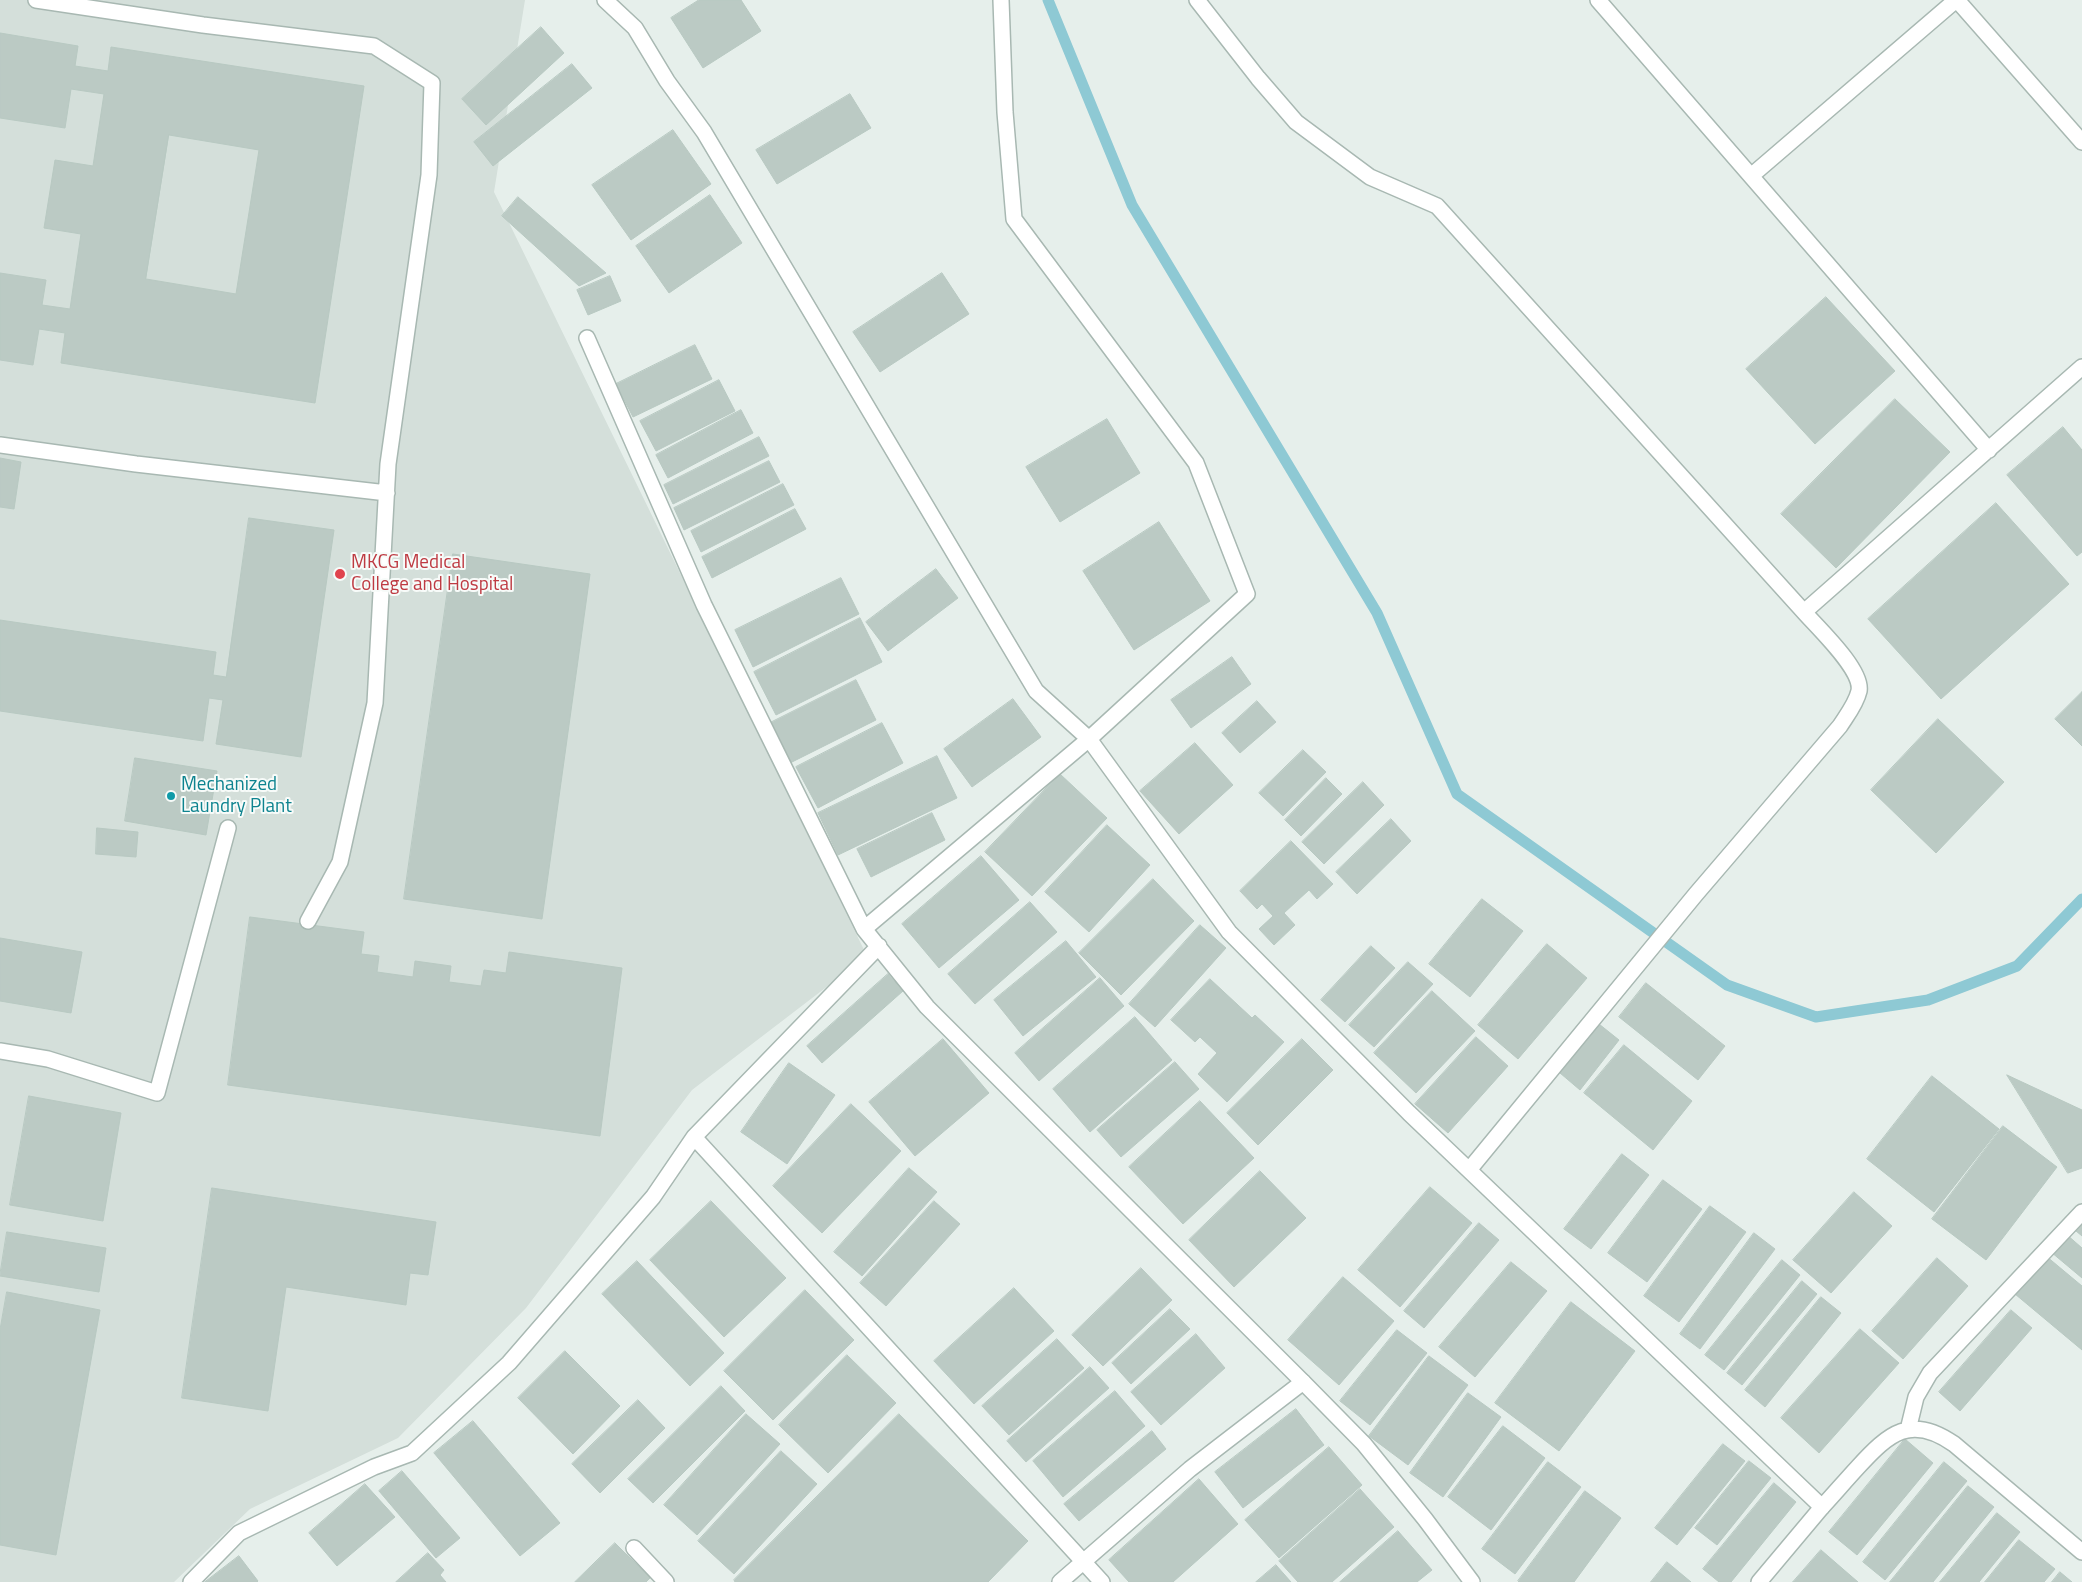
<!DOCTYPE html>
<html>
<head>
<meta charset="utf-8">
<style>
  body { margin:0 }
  canvas { display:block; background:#e6efeb }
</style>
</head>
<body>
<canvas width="2082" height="1582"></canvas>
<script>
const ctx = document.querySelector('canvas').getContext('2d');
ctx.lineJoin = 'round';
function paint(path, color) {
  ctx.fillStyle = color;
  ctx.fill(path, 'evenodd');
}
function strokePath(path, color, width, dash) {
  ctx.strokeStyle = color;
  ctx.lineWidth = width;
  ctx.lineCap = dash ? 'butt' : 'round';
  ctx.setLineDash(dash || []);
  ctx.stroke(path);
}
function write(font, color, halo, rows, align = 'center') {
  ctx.font = font + ' "Titillium Web",sans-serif';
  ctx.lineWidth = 4;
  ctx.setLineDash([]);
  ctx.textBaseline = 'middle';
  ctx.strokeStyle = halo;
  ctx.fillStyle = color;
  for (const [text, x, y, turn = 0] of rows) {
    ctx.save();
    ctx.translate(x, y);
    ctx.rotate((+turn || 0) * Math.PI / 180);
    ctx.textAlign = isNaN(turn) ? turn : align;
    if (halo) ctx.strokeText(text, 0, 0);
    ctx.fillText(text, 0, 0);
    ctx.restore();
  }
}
paint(new Path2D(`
  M0,0H525L494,192L867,956L692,1090L526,1308L398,1438L250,1509L174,1582H0Z`), '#d4dfda');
strokePath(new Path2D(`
  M1048,0L1132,205L1377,613L1457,794L1727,985L1816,1017L1928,1000L2017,966L2082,899`), '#8ec9d4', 11);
const building = new Path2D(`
  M699,0H741L761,31L703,68L671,18Z
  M541,27L564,53L486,125L462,99Z
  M0,33L78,46L75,66L108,71L111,47L364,86L315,403L61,363L65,333L39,329L33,365L0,360V273L46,280L42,305L70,309L81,234L44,228L55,160L93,166L104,94L71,89L65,128L0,118ZM169,135L259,150L236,294L146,279Z
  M572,64L592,88L493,166L474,142Z
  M850,94L871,128L777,184L756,150Z
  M673,130L711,184L631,240L592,185Z
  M710,195L742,243L669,293L636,246Z
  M518,197L606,273L579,286L502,216Z
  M942,273L969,314L880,372L853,332Z
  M610,276L621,301L588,315L577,290Z
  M1826,297L1895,371L1815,444L1746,369Z
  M695,345L712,379L633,417L616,384Z
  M719,380L735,411L656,451L640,421Z
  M1895,399L1950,452L1836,568L1781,514Z
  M741,410L753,433L668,478L656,455Z
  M1107,419L1140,473L1060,522L1026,467Z
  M2063,427L2082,450V552L2077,556L2007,475Z
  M759,437L769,456L673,504L664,485Z
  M0,458L21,462L14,509L0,507Z
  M769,461L780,482L684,530L674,508Z
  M783,484L794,505L701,552L691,531Z
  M1996,503L2069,584L1941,699L1868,619Z
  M795,509L806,529L712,578L702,557Z
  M249,518L334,530L301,757L216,744L223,700L209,698L203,741L0,711V620L216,652L213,675L226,677Z
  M1159,522L1210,601L1134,650L1083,571Z
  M453,554L590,574L542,919L404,899Z
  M936,569L958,598L888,651L866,622Z
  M841,578L859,614L753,667L735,630Z
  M860,618L882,662L776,715L754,672Z
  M1232,657L1251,684L1191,728L1171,700Z
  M856,680L876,720L790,763L770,723Z
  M2082,692V746L2055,719Z
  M1013,699L1041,737L972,787L944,749Z
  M1257,701L1276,722L1240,753L1222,733Z
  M1938,719L2004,782L1936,853L1871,790Z
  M882,723L903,763L818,808L796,767Z
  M1195,743L1233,785L1179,834L1140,791Z
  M1303,750L1326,772L1283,816L1259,793Z
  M937,756L957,798L838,855L818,813Z
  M135,758L217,771L206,835L125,821Z
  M1060,774L1107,818L1032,896L985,852Z
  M1326,778L1342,794L1301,836L1285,820Z
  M1363,782L1384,805L1324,864L1302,842Z
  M932,813L945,840L871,877L857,849Z
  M1391,819L1411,841L1357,894L1336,872Z
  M1107,825L1150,865L1089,932L1045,892Z
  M97,828L138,832L136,857L96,854Z
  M1291,841L1333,884L1317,899L1309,890L1284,913L1295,925L1274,945L1259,929L1273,916L1262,904L1257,909L1240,891Z
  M981,856L1019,900L939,968L902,924Z
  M1153,879L1194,921L1121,995L1079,953Z
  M1482,899L1523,931L1470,997L1429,964Z
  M1030,902L1057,932L975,1004L948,974Z
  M250,917L364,932L361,954L379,956L377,972L413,977L415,961L451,966L449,982L481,986L484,970L506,973L509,952L622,968L600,1136L228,1085Z
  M1200,925L1226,948L1155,1027L1129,1004Z
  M0,938L82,952L71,1013L0,1001Z
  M1066,941L1096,977L1023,1036L994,1000Z
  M1547,944L1587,978L1518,1059L1478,1025Z
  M1371,946L1395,968L1345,1022L1321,1000Z
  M1408,962L1433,984L1374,1047L1349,1025Z
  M888,974L903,991L822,1063L807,1046Z
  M1100,978L1124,1006L1039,1081L1015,1053Z
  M1210,979L1252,1018L1255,1015L1284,1042L1227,1102L1198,1074L1217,1053L1200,1037L1195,1042L1171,1020Z
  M1646,983L1725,1046L1698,1080L1619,1017Z
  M1432,991L1475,1031L1416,1093L1374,1053Z
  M1135,1017L1172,1060L1090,1132L1053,1089Z
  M1599,1024L1619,1040L1580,1090L1560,1073Z
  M1476,1037L1508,1066L1448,1133L1415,1104Z
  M943,1039L989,1093L915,1156L869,1102Z
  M1302,1039L1333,1070L1258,1145L1227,1113Z
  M1624,1045L1692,1101L1653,1150L1584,1093Z
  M1175,1062L1199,1089L1121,1157L1097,1130Z
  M789,1063L835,1095L787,1164L741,1132Z
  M2007,1075L2082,1110V1168L2068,1173Z
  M1932,1076L1999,1129L1934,1212L1867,1159Z
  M29,1096L121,1113L103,1221L10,1205Z
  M1200,1101L1254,1158L1183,1224L1129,1167Z
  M851,1104L901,1151L822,1233L773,1186Z
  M2003,1126L2057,1167L1986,1260L1932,1219Z
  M1622,1154L1649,1175L1591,1249L1564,1229Z
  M909,1168L937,1192L862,1276L834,1252Z
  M1260,1171L1306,1218L1234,1287L1189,1240Z
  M1663,1180L1702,1209L1647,1282L1608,1253Z
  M1430,1187L1472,1223L1400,1307L1358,1270Z
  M212,1188L436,1222L428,1275L410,1273L406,1305L286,1287L268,1411L182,1398Z
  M1854,1192L1892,1226L1831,1293L1793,1260Z
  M711,1201L786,1278L724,1337L650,1260Z
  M934,1201L960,1224L886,1306L860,1283Z
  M1710,1206L1746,1232L1679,1322L1644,1296Z
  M1479,1223L1499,1240L1424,1328L1404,1311Z
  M2082,1223V1236L2076,1231Z
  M7,1232L106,1248L99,1292L0,1276Z
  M1754,1233L1775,1249L1700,1349L1680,1334Z
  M2066,1234L2082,1248V1278L2051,1252Z
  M2046,1256L2082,1286V1350L2015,1294Z
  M1937,1258L1968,1286L1903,1359L1872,1331Z
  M1782,1260L1800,1275L1724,1370L1705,1355Z
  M637,1261L724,1353L690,1386L602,1294Z
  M1511,1262L1547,1291L1475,1377L1439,1347Z
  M1141,1268L1172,1300L1103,1366L1072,1335Z
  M1343,1277L1394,1321L1339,1385L1288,1340Z
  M1802,1281L1817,1294L1742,1385L1727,1373Z
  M1014,1288L1054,1331L974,1404L934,1361Z
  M805,1290L854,1340L773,1420L724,1371Z
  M7,1292L100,1310L56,1555L0,1545V1330Z
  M1821,1297L1841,1313L1765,1407L1745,1390Z
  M1571,1302L1635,1351L1559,1451L1495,1403Z
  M1170,1309L1190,1329L1131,1384L1112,1363Z
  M2011,1310L2032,1328L1960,1411L1939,1392Z
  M1860,1329L1899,1363L1819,1453L1781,1418Z
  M1397,1330L1427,1353L1370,1425L1340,1401Z
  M1196,1334L1225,1368L1161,1425L1131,1392Z
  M1057,1339L1084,1368L1009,1435L982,1406Z
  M565,1351L620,1406L573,1454L518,1398Z
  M847,1355L896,1403L828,1473L779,1425Z
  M1429,1356L1468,1385L1408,1465L1369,1436Z
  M1090,1367L1109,1388L1026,1462L1007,1441Z
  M721,1386L745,1411L653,1503L628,1479Z
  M1115,1391L1145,1426L1063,1497L1033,1461Z
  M1468,1393L1501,1417L1443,1497L1410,1473Z
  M638,1400L665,1428L600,1493L572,1464Z
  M1296,1409L1324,1445L1243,1508L1215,1472Z
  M746,1414L780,1444L697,1535L664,1505Z
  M899,1414L1028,1541L988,1582H735L734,1580Z
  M473,1421L560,1523L520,1556L434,1453Z
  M1503,1426L1545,1458L1491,1530L1448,1497Z
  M1152,1431L1166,1449L1079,1521L1064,1504Z
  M1905,1439L1933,1463L1857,1555L1829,1532Z
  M1723,1444L1745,1461L1677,1545L1655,1528Z
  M1329,1447L1362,1485L1279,1558L1245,1520Z
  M781,1451L817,1484L734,1574L698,1541Z
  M1749,1461L1771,1478L1717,1545L1695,1528Z
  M1548,1462L1581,1487L1515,1574L1482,1549Z
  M1944,1462L1967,1481L1885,1580L1863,1562Z
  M402,1471L460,1538L436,1558L379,1491Z
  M1199,1479L1238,1524L1173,1582H1129L1109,1560Z
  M1774,1483L1796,1502L1731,1582H1719L1703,1569Z
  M365,1484L395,1517L337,1566L309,1533Z
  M1968,1486L1994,1507L1933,1582H1890Z
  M1360,1489L1394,1527L1332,1582H1298L1279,1561Z
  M1585,1491L1621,1518L1574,1582H1519L1518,1581Z
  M1997,1513L2020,1532L1979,1582H1940Z
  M1398,1531L1432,1570L1417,1582H1340Z
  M2019,1540L2055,1569L2044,1582H1985Z
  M615,1543L650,1578L646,1582H575Z
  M1821,1550L1858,1582H1793Z
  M428,1553L444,1570L440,1575L446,1582H396Z
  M239,1556L258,1581L257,1582H205Z
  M1667,1562L1691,1582H1651Z
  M1276,1565L1291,1582H1256Z
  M2060,1572L2072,1582H2052Z`);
paint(building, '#bbcac4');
strokePath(building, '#b8c9c2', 1);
const lane = new Path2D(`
  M1303,1382L1364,1444L1425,1519L1472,1582
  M1759,1582L1822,1507`);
const street = new Path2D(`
  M36,0L203,25L374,46L432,83L429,175L388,464L375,703L340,862L308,921
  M605,0L635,28L667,81L704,132L1036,691L1089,739L1229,932L1409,1113L1822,1507C1834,1494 1846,1480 1858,1467C1889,1433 1911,1414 1954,1444L2082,1552
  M1197,0L1258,78L1296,122L1370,177L1437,206L1804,612C1818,628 1863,670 1859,691C1856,704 1847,715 1840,726L1696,894L1469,1170
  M1598,0L1989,450
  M1957,0L2082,142
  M1751,176L1956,0
  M587,338L704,605L864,929L927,1007L1303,1382L1190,1469L1060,1582
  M0,445L136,464L387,493
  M1804,612L2082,367
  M864,929L1089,739L1247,594L1196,463L1014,219L1005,112L1001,0
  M0,1051L48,1059L157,1093L228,828
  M694,1137L1102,1582
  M1908,1430L1916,1397L1930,1373L2082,1212
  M634,1548L666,1582
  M191,1582L239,1533L374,1467L412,1453L509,1363L653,1197L694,1137L879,946`);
strokePath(lane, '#a8b8b2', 18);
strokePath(street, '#a8b8b2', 18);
strokePath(lane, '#fff', 15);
strokePath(street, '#fff', 15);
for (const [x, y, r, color] of [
  [340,574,6,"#e0444e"],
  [171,796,5,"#0f9aa8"]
]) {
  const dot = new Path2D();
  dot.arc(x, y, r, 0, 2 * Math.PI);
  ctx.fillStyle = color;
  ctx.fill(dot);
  strokePath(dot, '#f7fbf9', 2);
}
write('19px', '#be3a42', '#f7fbf9', [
  ["MKCG Medical",351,563],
  ["College and Hospital",351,585]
], 'left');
write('19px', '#0d838f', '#f7fbf9', [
  ["Mechanized",181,785],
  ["Laundry Plant",181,807]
], 'left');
</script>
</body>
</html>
